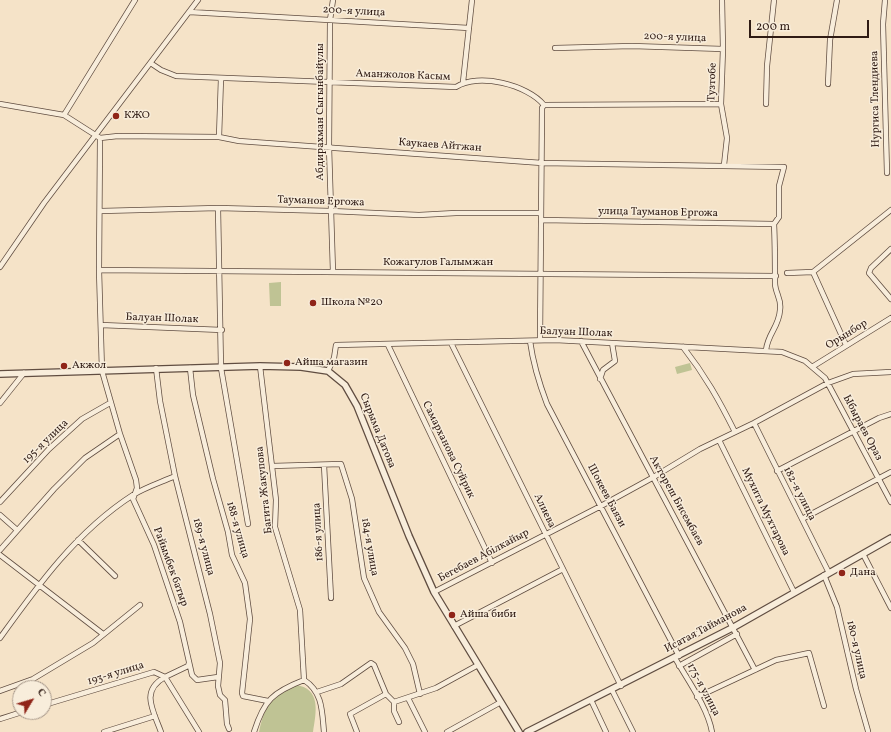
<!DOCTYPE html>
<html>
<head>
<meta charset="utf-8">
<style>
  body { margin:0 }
  #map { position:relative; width:891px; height:732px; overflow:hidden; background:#f5e3c8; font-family:Vollkorn,serif }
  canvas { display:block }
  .north { position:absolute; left:12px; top:680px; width:40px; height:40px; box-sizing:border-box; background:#f8eddb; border:1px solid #a8998b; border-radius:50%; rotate:52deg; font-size:11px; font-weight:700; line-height:16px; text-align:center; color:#2f1b14 }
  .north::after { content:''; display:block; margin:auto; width:14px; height:18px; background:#8f2418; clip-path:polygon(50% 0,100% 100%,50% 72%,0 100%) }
  .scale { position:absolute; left:749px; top:20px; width:120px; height:18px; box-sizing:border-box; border:2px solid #2f1b14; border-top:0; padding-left:5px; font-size:12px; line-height:14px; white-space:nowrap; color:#2f1b14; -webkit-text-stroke:3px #f8eddb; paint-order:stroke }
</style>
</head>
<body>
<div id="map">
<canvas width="891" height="732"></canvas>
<div class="north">С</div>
<div class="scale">200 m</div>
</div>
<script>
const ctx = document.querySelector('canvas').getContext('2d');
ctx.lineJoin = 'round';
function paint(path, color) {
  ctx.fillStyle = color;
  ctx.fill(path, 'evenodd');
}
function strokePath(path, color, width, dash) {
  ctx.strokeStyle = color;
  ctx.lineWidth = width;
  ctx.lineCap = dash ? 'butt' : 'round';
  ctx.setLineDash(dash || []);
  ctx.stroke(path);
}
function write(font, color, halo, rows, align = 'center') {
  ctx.font = font + ' Vollkorn,serif';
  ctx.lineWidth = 3;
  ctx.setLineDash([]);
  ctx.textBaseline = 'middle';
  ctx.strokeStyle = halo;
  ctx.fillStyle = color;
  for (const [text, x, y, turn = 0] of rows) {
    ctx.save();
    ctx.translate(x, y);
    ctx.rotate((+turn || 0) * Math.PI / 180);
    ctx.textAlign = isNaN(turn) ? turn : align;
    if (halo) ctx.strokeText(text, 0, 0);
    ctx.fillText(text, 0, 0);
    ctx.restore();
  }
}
paint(new Path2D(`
  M281,282V306H270L269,283Z
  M690,363L692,370L677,374L675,367Z
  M295,685C322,688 316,713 313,732H259C265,704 271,699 295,685Z`), '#bfc394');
const minor = new Path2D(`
  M333,0L330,20L329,147L333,272
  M722,0L723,49L721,104L727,138L724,165
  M885,0L883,24L887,173
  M189,12L469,28
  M555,48L632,46L723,49
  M152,64L161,70L176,76L456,87C478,72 528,85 544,105L721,104
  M463,82L472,0
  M828,84L830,40L837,0
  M0,104L64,115L100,138L118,136L219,137L239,141L542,163L784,167L779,186V217L774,224C775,243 775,263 775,283C775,293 782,299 780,310C779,327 768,333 766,350
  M766,104L767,66L774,0
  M64,115L135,0
  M219,137L221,78
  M100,138L99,270L102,371L120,434L136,480L137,488L133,499L154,545L180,622L192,675L197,680L218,677
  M218,208L221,368L248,524
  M101,211L218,208L331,211L419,215L456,213H541
  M542,220L774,224
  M891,249L871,268L869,273L891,299
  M0,267L44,203L198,0
  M99,270L776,276
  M813,272L846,345
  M787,273L813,272L891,210
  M101,325L222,330
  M540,340L542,108L544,105
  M530,341C533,363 539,383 547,404L679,656
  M581,341L755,670
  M451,343L621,686
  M388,345L492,563
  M683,347C705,375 719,400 735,432
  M260,366L276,500L275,527L300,610L304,680
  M812,367L891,318
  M156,368L160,401L175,476L210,614L220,663L218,686L220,695L225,700L227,724L229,729
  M190,368L193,395L213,479L228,532L232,555L245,583L250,619L242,693L243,696L268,701
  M328,371L334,358L336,345L555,340L782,352L805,361L825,378L891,502
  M600,379L603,370L615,361L612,343
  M0,403L24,373
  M754,423L829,573
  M719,440L794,592
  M324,465L331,598
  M272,466L341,464L352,499L364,578L379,612L405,648L413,664L420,694
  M777,471L879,418L891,414
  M0,502L49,449L82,419L110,403
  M0,515L17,530
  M802,519L891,472
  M78,540L115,576
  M0,550L54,489L85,458L120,434
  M863,554L891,608
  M0,555L103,634
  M824,575L837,607L856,689L868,731
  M434,592L601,506L652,478L700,449L754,423L828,383L853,374L891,372
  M454,626L563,569
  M0,638C38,585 77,531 133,495C146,487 162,482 175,476
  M674,646L729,617
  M675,658C687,679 708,708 712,732
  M679,666L737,634
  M612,690L633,732
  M0,691L33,679L93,643L140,605
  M317,692L341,684L371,663L374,665L386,694L394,702V711L399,722
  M697,697L776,660L809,653L824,706
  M408,698L425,732
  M591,700L606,732
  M394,702L436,688L478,665
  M44,705L154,672L165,677L188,666L189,663
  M0,719L22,712
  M104,732L155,716
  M161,732C153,710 140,691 165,677L199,732
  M254,732C264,700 273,692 304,680C323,692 322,712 324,732
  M357,732L350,714L386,694
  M447,732L501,702`);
const tertiary = new Path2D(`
  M0,374L260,366L301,367L328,371L345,385L357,406L409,536L434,592L519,732
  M527,732L734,627L891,538`);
strokePath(minor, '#604d41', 6);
strokePath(tertiary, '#604d41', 8);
strokePath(minor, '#f8eddb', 4.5);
strokePath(tertiary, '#f8eddb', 5.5);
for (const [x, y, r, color] of [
  [116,116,4,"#8f2418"],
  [313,303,4,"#8f2418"],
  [287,363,4,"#8f2418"],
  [64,366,4,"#8f2418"],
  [842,573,4,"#8f2418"],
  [452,615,4,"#8f2418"]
]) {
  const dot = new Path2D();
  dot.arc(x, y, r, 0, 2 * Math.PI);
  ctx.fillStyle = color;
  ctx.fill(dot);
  strokePath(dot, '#f8eddb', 1.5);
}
write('11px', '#2f1b14', '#f8eddb', [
  ["200-я улица",354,12,3],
  ["200-я улица",675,38,2],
  ["Аманжолов Касым",403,76,2],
  ["Тузтобе",713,82,-88],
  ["Нургиса Тлендиева",876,99,-91],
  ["Абдирахман Сыгынбайулы",321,112,-90],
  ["Каукаев Айтжан",440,146,4],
  ["Тауманов Ергожа",321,202,2],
  ["улица Тауманов Ергожа",658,213,1],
  ["Кожагулов Галымжан",438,263],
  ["Балуан Шолак",162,319,2],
  ["Балуан Шолак",576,333,2],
  ["Орынбор",847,335,-32],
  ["Ыбыраев Ораз",862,428,62],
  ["Сырыма Датова",377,431,68],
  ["195-я улица",46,442,-44],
  ["Самарханова Суйрик",448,450,64],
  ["Багита Жакупова",265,490,-96],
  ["182-я улица",799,494,63],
  ["Шокеев Баязи",606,496,62],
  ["Актореш Бисембаев",676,501,61],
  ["Алиева",544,511,64],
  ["Мухита Мухтарова",765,512,64],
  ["188-я улица",237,530,74],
  ["186-я улица",319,532,-93],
  ["189-я улица",203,547,75],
  ["184-я улица",369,547,80],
  ["Бегебаев Абілкайыр",484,556,-28],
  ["Райымбек батыр",170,567,70],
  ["Исатая Тайманова",706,629,-28],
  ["180-я улица",856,650,77],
  ["193-я улица",116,674,-17],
  ["175-я улица",703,690,62]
]);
write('11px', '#2f1b14', '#f8eddb', [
  ["КЖО",124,116],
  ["Школа №20",321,303],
  ["Айша магазин",295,363],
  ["Акжол",72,366],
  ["Дана",850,573],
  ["Айша биби",460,615]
], 'left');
</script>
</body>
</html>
